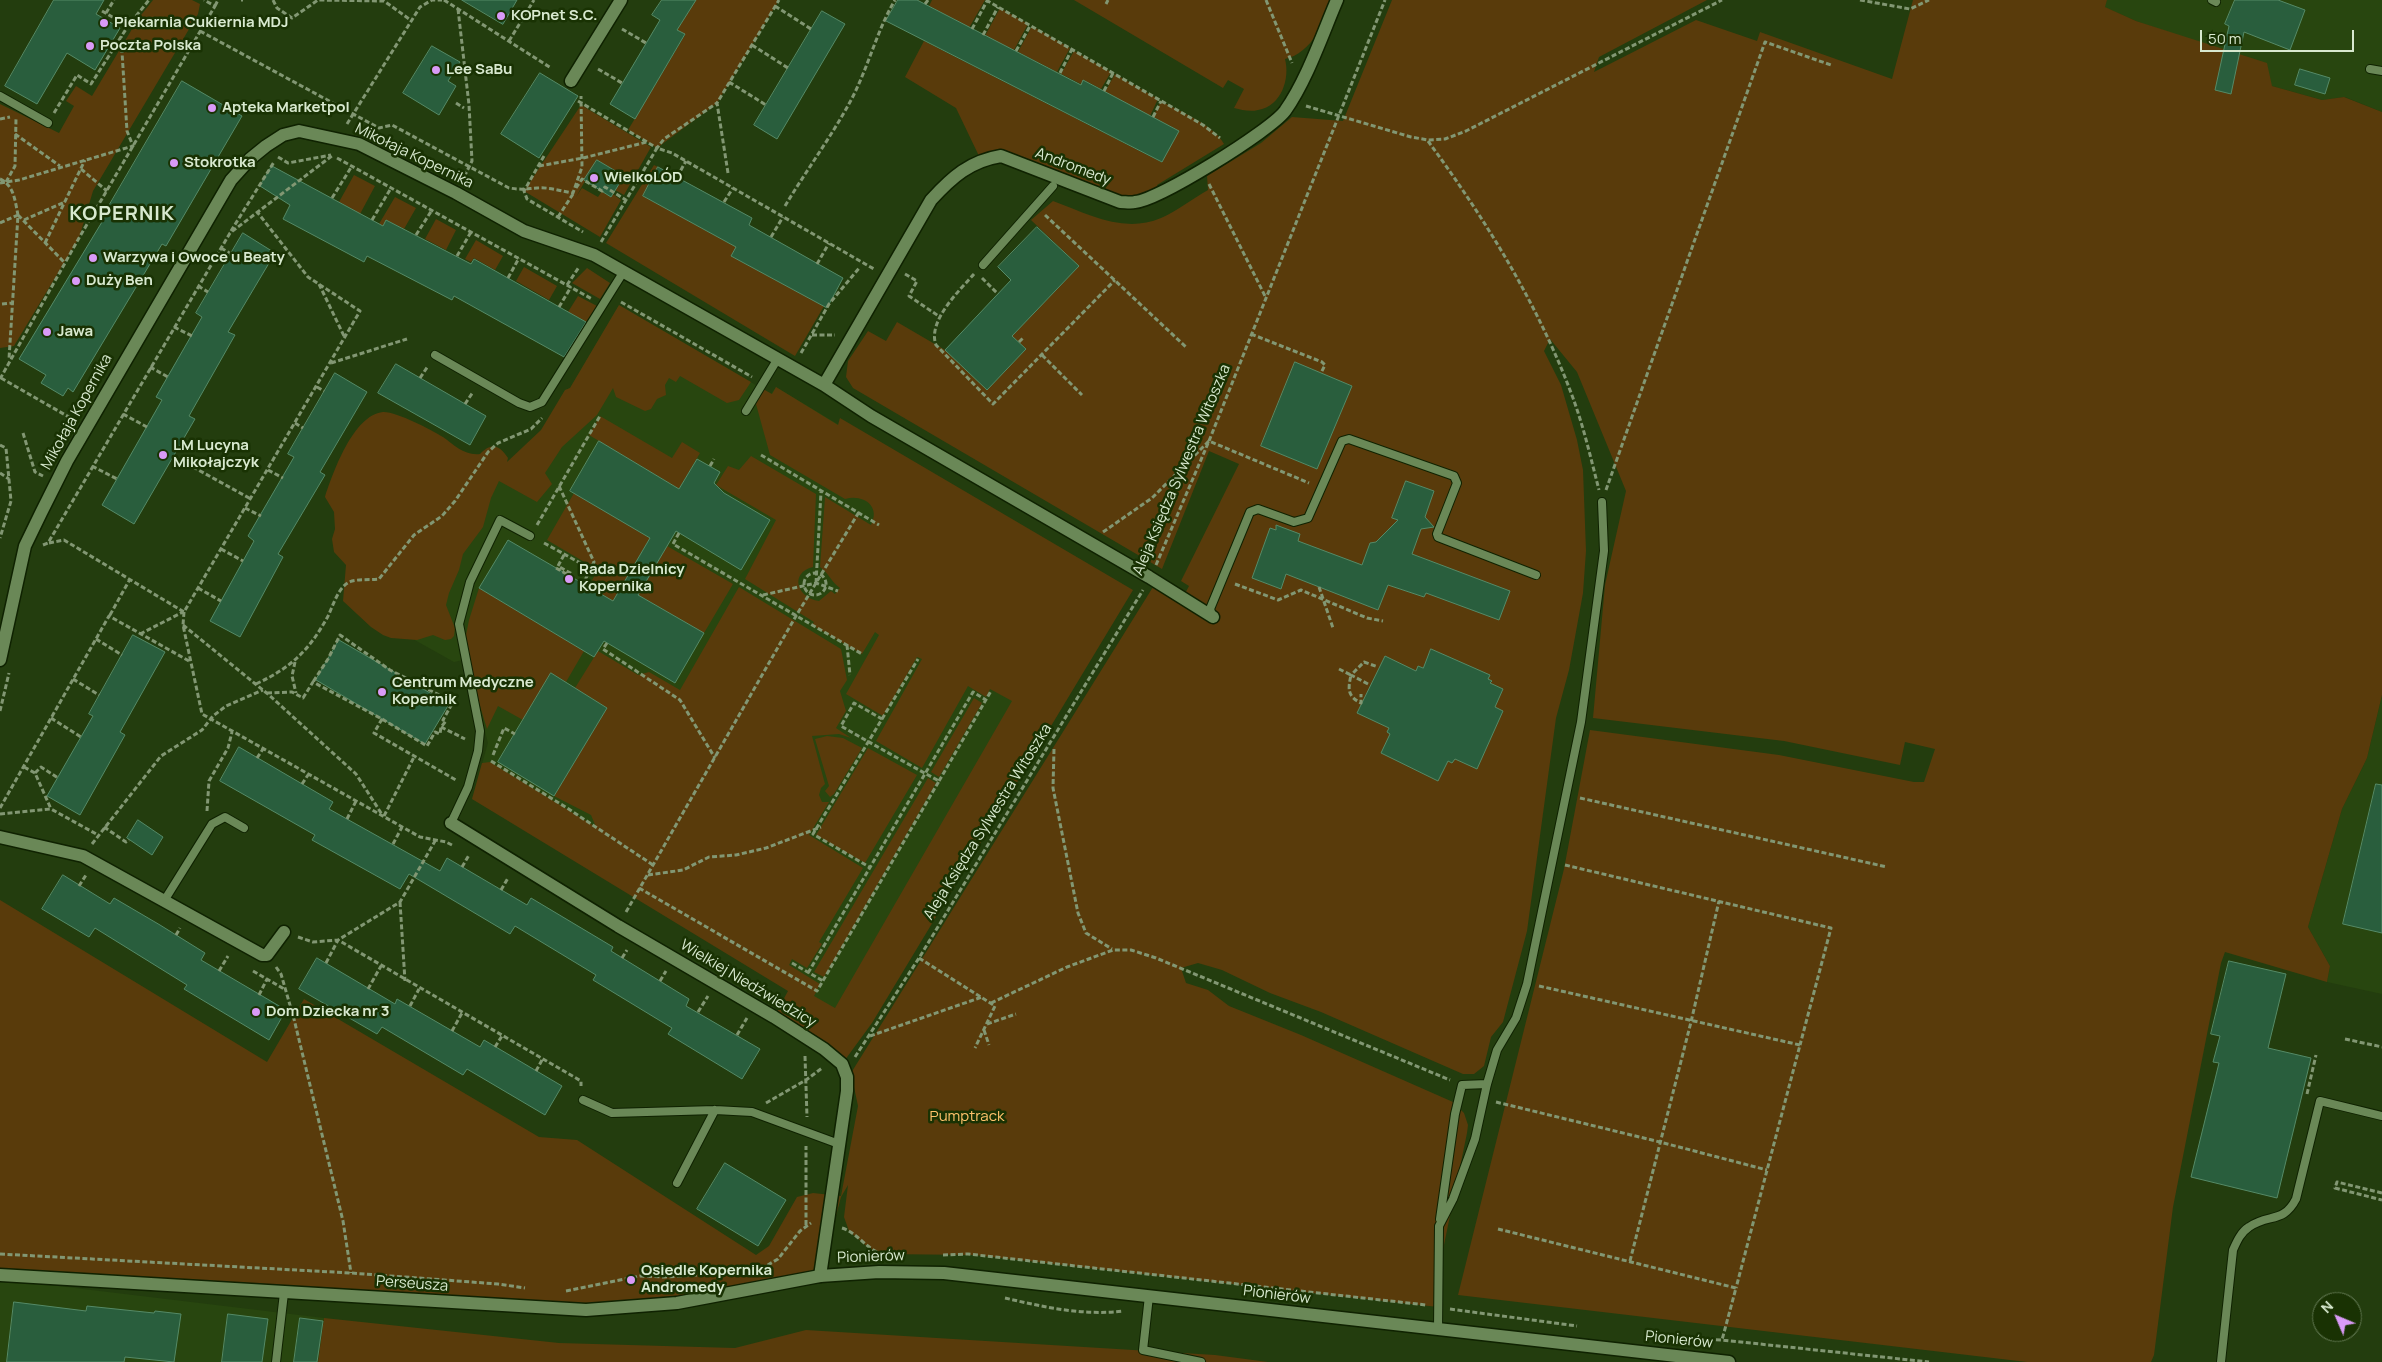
<!DOCTYPE html>
<html>
<head>
<meta charset="utf-8">
<style>
  body { margin:0 }
  #map { position:relative; width:2382px; height:1362px; overflow:hidden; background:#233d0e; font-family:Manrope,sans-serif }
  canvas { display:block }
  .north { position:absolute; left:2312px; top:1292px; width:50px; height:50px; box-sizing:border-box; background:#193203; border:1px solid #657b55; border-radius:50%; rotate:315deg; font-size:14px; font-weight:700; line-height:20px; text-align:center; color:#d8e9cf }
  .north::after { content:''; display:block; margin:auto; width:18px; height:22px; background:#d99af7; clip-path:polygon(50% 0,100% 100%,50% 72%,0 100%) }
  .scale { position:absolute; left:2200px; top:30px; width:154px; height:22px; box-sizing:border-box; border:2px solid #d8e9cf; border-top:0; padding-left:6px; font-size:15px; line-height:18px; white-space:nowrap; color:#d8e9cf; -webkit-text-stroke:4px #193203; paint-order:stroke }
</style>
</head>
<body>
<div id="map">
<canvas width="2382" height="1362"></canvas>
<div class="north">N</div>
<div class="scale">50 m</div>
</div>
<script>
const ctx = document.querySelector('canvas').getContext('2d');
ctx.lineJoin = 'round';
function paint(path, color) {
  ctx.fillStyle = color;
  ctx.fill(path, 'evenodd');
}
function strokePath(path, color, width, dash) {
  ctx.strokeStyle = color;
  ctx.lineWidth = width;
  ctx.lineCap = dash ? 'butt' : 'round';
  ctx.setLineDash(dash || []);
  ctx.stroke(path);
}
function write(font, color, halo, rows, align = 'center') {
  ctx.font = font + ' Manrope,sans-serif';
  ctx.lineWidth = 5;
  ctx.setLineDash([]);
  ctx.textBaseline = 'middle';
  ctx.strokeStyle = halo;
  ctx.fillStyle = color;
  for (const [text, x, y, turn = 0] of rows) {
    ctx.save();
    ctx.translate(x, y);
    ctx.rotate((+turn || 0) * Math.PI / 180);
    ctx.textAlign = isNaN(turn) ? turn : align;
    if (halo) ctx.strokeText(text, 0, 0);
    ctx.fillText(text, 0, 0);
    ctx.restore();
  }
}
paint(new Path2D(`
  M2107,0H2382V112L2345,97L2322,100L2272,86L2182,37L2136,21L2104,7Z
  M619,305L771,394L776,387L1044,548L1103,593L847,1019L472,799L488,743L467,659L454,662L404,634L495,474L542,430L565,390L570,388Z
  M2382,695V994L2327,982L2330,966L2308,927L2342,809L2367,758Z
  M0,1279L324,1318L318,1362H0Z`), '#28460f');
paint(new Path2D(`
  M153,0H192L200,4L198,14L93,191L79,238L14,346L0,348V104L59,133L74,106L66,101L76,86L92,96L138,19Z
  M695,0H779L717,103L657,148L628,130L685,35L677,30Z
  M932,0H985L969,28L929,6Z
  M1074,0H1335C1324,22 1312,53 1285,59C1290,78 1282,106 1258,110C1250,112 1242,110 1234,108L1244,89L1228,80L1223,88Z
  M1392,0H1707L1599,57L1594,72L1696,20L1757,41L1760,32L1892,79L1913,0H2107L2105,7L2136,21L2267,63L2272,86L2322,100L2344,97L2382,112V695L2367,758L2342,809L2308,927L2330,966L2327,982L2225,952L2221,963L2173,1207L2154,1355L2151,1362H2027L1458,1295L1564,869L1590,730L1779,755L1914,782H1924L1935,749L1905,742L1900,765L1784,741L1593,718L1605,585L1626,491L1577,372L1550,339L1544,351L1561,385L1577,440L1583,470L1586,551L1583,593L1569,670L1556,718L1527,931L1503,1022L1491,1037L1484,1066L1474,1074H1463L1321,1012L1270,993L1222,970L1198,963L1181,968L1186,983L1208,990L1229,1006L1301,1035L1453,1102L1464,1113L1468,1125L1467,1133L1438,1274V1307L975,1255L881,1254L869,1248L849,1231L844,1217L848,1185L841,1197L820,1276L641,1307L0,1273V900L267,1062L304,999L539,1137L577,1140L756,1255L769,1246L797,1197L813,1193L841,1196L858,1106L851,1073L1153,587L1180,603L1189,586L1181,581L1239,464L1209,451L1162,569L853,388L846,377L848,361L868,331L886,341L897,322L945,350L987,390L1026,349L1012,336L1079,266L1031,220L1053,201C1088,214 1124,234 1161,218C1177,211 1192,199 1208,190L1207,176L1261,143L1292,117L1343,121ZM1295,363L1352,386L1317,469L1261,446Z
  M1000,8L1028,24L1014,50L985,36Z
  M1032,26L1070,48L1057,72L1018,52Z
  M924,41L1161,162L1179,131L1153,117L1161,101C1180,112 1213,124 1224,144L1157,185L1159,190L1148,195L1123,198L979,156L956,108L905,77Z
  M1074,51L1111,72L1101,89L1084,80L1081,84L1061,74Z
  M1115,74L1158,99L1150,116L1105,92Z
  M581,105L651,147L624,195L615,190L624,176L597,160L576,197L582,188L598,197L602,191L611,197L613,194L621,200L600,237L524,191Z
  M654,165L658,167L643,196L736,247L731,256L824,306L795,356L606,243Z
  M354,175L375,186L360,214L339,202Z
  M395,197L416,208L404,229L386,220L383,226L379,224Z
  M436,219L456,230L446,250L425,239Z
  M476,240L503,256L495,270L474,258L471,262L465,259Z
  M524,267L557,286L549,300L516,281Z
  M587,268L610,283L600,299L572,283Z
  M578,296L597,306L586,322L568,312Z
  M619,305L751,382L739,400L727,403L680,376L676,382L669,378L665,385L666,395L657,399L651,409L645,411L616,397L613,388L597,415L562,447L545,473L552,484L537,502L499,481L491,498L483,527L463,554L459,570L449,593L446,605L455,628L454,636L451,639L445,640L433,635L417,640L391,638L383,635L371,627L343,601L346,565L334,552L332,539L335,529L334,512L325,497C333,473 353,415 383,412C395,411 432,430 443,437C454,445 465,456 480,454C491,442 500,445 508,458L507,462L541,430L565,390L570,388Z
  M776,387L838,425L840,418L1133,590L872,1023L842,1064L774,1017L788,991L472,799L482,763L490,762L596,827L591,815L554,796L607,708L575,688L598,651L638,675L649,672L680,690L739,587L841,649L847,680L840,691L846,711L836,728L851,738L839,734L812,736L825,784L821,788L819,795L822,802H829L809,835L863,868L819,942L822,944L807,968L792,959L789,965L820,984L814,996L835,1008L1012,701L990,689L986,697L968,686L922,768L876,741L922,659L917,657L883,716L846,694L879,635L875,632L862,654L812,625L814,622L745,579L776,520L716,485L728,466L739,470L751,456L816,494L813,567C789,573 797,598 819,601L831,591L835,594L840,588C831,582 829,573 820,567L825,497L871,525C881,506 863,494 845,499L770,455L756,404L763,389L772,394Z
  M600,416L672,458L682,442L700,453L679,489L589,435Z
  M574,493L650,538L613,602L588,587L598,570L547,540Z
  M667,546L733,584L704,633L638,595Z
  M479,588L584,651L566,682L551,673L523,720L498,706L487,729L463,650L469,620Z
  M974,698L982,703L939,777L931,772Z
  M827,736L843,738L862,748L834,794L830,797L825,791L829,786L815,739Z
  M868,748L917,775L865,863L816,835Z
  M928,778L936,783L824,977L814,972Z
  M324,1318L559,1343L735,1348L806,1330L1215,1355L1268,1362H318Z`), '#593b0b');
const building = new Path2D(`
  M54,0H104L96,14L120,28L95,70L67,53L37,104L5,86Z
  M462,0H517L503,24Z
  M662,0H696L677,30L685,34L635,119L610,104L660,20L652,15Z
  M898,0H917L1081,85L1083,80L1179,131L1162,162L886,21Z
  M2235,0H2278L2305,10L2290,50L2244,32L2231,94L2215,90L2229,26L2225,24Z
  M822,11L845,24L777,139L754,125Z
  M432,46L460,62L448,81L456,86L439,115L403,93Z
  M2300,69L2330,78L2325,94L2295,85Z
  M540,73L578,96L539,158L501,134Z
  M182,81L242,116L166,246L162,244L73,392L68,388L63,396L41,383L46,375L19,359L108,212L106,211Z
  M597,160L624,176L611,197L584,180Z
  M272,166L383,226L386,220L471,264L474,259L586,322L564,357L454,296L452,300L367,256L364,262L283,219L290,205L260,186Z
  M658,167L752,218L749,225L843,278L827,308L731,256L736,247L643,196Z
  M1037,227L1079,266L1012,336L1026,349L987,390L945,350L1011,280L998,267Z
  M243,233L275,253L228,332L235,335L189,416L195,419L134,524L102,505L162,400L156,397L202,317L196,313Z
  M1295,362L1352,386L1317,469L1261,446Z
  M396,364L486,416L470,445L378,393Z
  M335,373L367,392L320,472L325,475L278,554L283,557L240,637L210,621L254,541L248,536L294,457L288,454Z
  M599,441L679,489L697,459L720,472L714,483L724,493L770,520L741,570L676,531L638,595L704,633L675,683L604,641L594,657L479,588L508,540L613,601L650,538L570,491Z
  M1406,481L1434,491L1425,517L1434,527L1421,529L1412,554L1510,591L1499,620L1426,593L1424,597L1388,585L1378,610L1286,574L1281,589L1252,578L1270,528L1276,530V525L1300,534L1298,541L1362,565L1370,543L1376,542L1398,520L1392,518Z
  M133,635L165,652L120,732L125,735L80,815L47,796L93,716L89,714Z
  M339,640L449,704L425,744L316,680Z
  M1431,649L1490,675L1488,679L1492,681L1490,683L1503,689L1495,707L1503,711L1477,769L1455,759L1452,763L1448,761L1438,781L1381,753L1390,734L1387,732L1389,728L1357,713L1385,656L1416,671L1418,666L1423,668Z
  M551,673L607,708L554,796L498,762Z
  M239,747L333,802L329,809L440,871L447,858L527,905L531,898L613,947L611,951L689,999L686,1006L760,1049L742,1079L668,1034L672,1028L593,980L596,975L515,926L510,934L409,874L400,889L312,840L315,835L220,781Z
  M2376,784L2382,785V933L2343,924Z
  M138,820L163,837L152,855L127,838Z
  M63,875L110,904L114,898L160,925L205,953L201,960L286,1010L269,1040L184,989L187,985L95,928L89,937L42,909Z
  M317,958L395,1004L397,999L480,1047L484,1040L562,1086L545,1115L467,1069L463,1075L382,1027L377,1034L299,989Z
  M2229,961L2286,974L2268,1048L2311,1058L2277,1198L2191,1177L2219,1063L2213,1062L2220,1036L2211,1034Z
  M725,1163L786,1200L758,1246L697,1209Z
  M14,1302L86,1311L87,1306L154,1313L155,1311L181,1314L174,1362L125,1357L124,1362H7Z
  M228,1314L268,1319L262,1362H222Z
  M300,1318L323,1321L317,1362H294Z`);
paint(building, '#295e3d');
strokePath(building, '#558a67', 1);
const service = new Path2D(`
  M2212,0L2216,2
  M2370,69L2382,71
  M0,96L48,123
  M983,265L1053,186
  M435,355L519,403L530,407L542,402L624,271
  M746,411L777,360
  M1212,615L1210,609L1250,512L1258,509L1294,522L1308,518L1342,441L1349,439L1454,476L1457,483L1437,534L1438,537L1536,575
  M451,823L468,787L478,751L480,731L459,624L470,582L500,520L530,536
  M164,901L212,824L225,817L244,828
  M583,1100L612,1113L715,1110L752,1112L839,1144
  M677,1183L715,1110
  M1440,1219L1455,1114L1462,1085L1487,1084
  M1149,1296L1143,1350L1201,1362
  M1438,1329L1439,1226L1453,1199L1475,1139L1487,1084L1497,1050L1516,1018L1527,984L1581,722L1604,551L1602,502
  M276,1362L284,1293
  M2221,1362L2233,1250C2237,1241 2241,1232 2249,1227C2269,1213 2283,1224 2296,1199L2320,1101L2382,1116`);
const minor = new Path2D(`
  M571,81L621,0
  M824,385L931,200C952,177 970,161 1001,156L1120,202C1125,202 1131,203 1135,202C1159,200 1270,131 1285,111C1307,80 1322,35 1337,0
  M0,660L25,546L41,513L67,461L231,180L250,159L266,146L283,135L299,131L359,144L456,193L524,231L594,255L824,385L871,416L1149,577L1213,617
  M451,823L618,926L774,1017L824,1049L842,1064L847,1077V1091L820,1276
  M0,837L83,856L262,955H267L284,932`);
const tertiary = new Path2D(`
  M0,1275L586,1310L677,1303L820,1276L879,1272L944,1273L1729,1362`);
strokePath(service, '#0f2201', 10);
strokePath(minor, '#0f2201', 15);
strokePath(tertiary, '#0f2201', 15);
strokePath(new Path2D(`
  M241,0H243
  M273,0L277,8L292,18L318,0L384,1L412,21
  M444,0L551,68
  M986,0L1203,125L1220,138
  M1266,0L1292,63
  M1860,0L1910,9L1929,0
  M925,4L928,0
  M1106,4L1108,0
  M215,6L218,0
  M775,6L811,29
  M458,9L469,105L472,161L463,179
  M102,11L128,26
  M106,13L114,0
  M622,29L646,43
  M972,29L987,1
  M200,31L379,128L392,125L509,188C523,190 524,189 537,188C549,187 561,191 573,193L582,167L581,96
  M983,35L998,7
  M509,41L534,0
  M752,45L788,68
  M1016,51L1030,26
  M598,69L622,83
  M1060,73L1072,49
  M729,82L766,105
  M1104,91L1113,73
  M578,101L657,148L664,139L717,103
  M456,103L464,108
  M1306,106L1411,137L1428,140L1445,139L1466,131L1722,0
  M54,113L77,75L91,84L128,26L149,0
  M1153,117L1161,101
  M0,119L10,117
  M347,124L420,7L432,0H442
  M15,134L60,166
  M1428,141C1486,220 1539,306 1573,398C1584,428 1591,459 1599,490
  M544,156L524,191L527,199L583,232
  M278,157L288,163L331,155
  M337,158L592,299
  M539,166L583,158L647,142
  M81,169L107,191
  M728,173L717,103L779,0
  M677,177L686,161
  M0,179C14,185 15,201 18,215L9,359
  M6,182L15,166L16,119
  M0,183L19,180L133,146L127,131L121,36
  M1209,184L1265,296
  M576,188L582,179L602,191L605,187L626,200
  M332,198L352,166
  M724,202L733,188
  M785,206C806,171 831,137 850,102C868,69 876,32 895,0
  M18,215L65,263
  M1045,215L1187,348
  M558,217L573,194
  M24,220L65,202
  M372,220L391,188
  M0,223L18,215
  M231,231L274,162
  M416,235L432,210
  M771,237L783,217
  M601,242L657,148L672,153L874,269
  M45,243L85,160
  M221,248L231,254
  M457,256L471,232
  M817,264L829,243
  M905,274L917,281L909,296L940,317
  M974,274C960,290 927,321 936,345L993,404L1115,280
  M508,278L519,258
  M982,278L998,294
  M319,284L345,338
  M567,285L579,267
  M198,286L208,292
  M621,302L752,377
  M2,304L12,303
  M559,307L571,287
  M174,327L192,336
  M1251,334L1322,362L1325,365L1321,373
  M812,335H835
  M1019,342L1024,337
  M801,353L829,304L860,267
  M1042,355L1082,395
  M331,363L407,339
  M150,367L168,377
  M1,378L74,420
  M420,378L428,366
  M0,379L79,238L215,6L204,0
  M317,387L324,391
  M465,404L473,392
  M123,414L147,427
  M295,423L303,428
  M23,433L35,472L43,476
  M0,445L6,448L11,501L0,538
  M761,455L879,525
  M173,456L251,499
  M92,466L117,479
  M710,466L714,459
  M268,470L283,478
  M0,473L9,479
  M559,486L594,562L583,584
  M1606,490L1765,42L1831,65
  M245,508L261,516
  M537,525L600,416
  M1103,532L1152,498L1209,441L1309,483
  M679,533L673,544L862,654
  M49,543L64,540L184,612L360,311L308,277L258,213
  M544,543L591,569
  M43,545L48,543L230,233L333,155
  M221,549L243,561
  M564,555L558,566L572,574L570,576
  M1156,565L1209,441L1385,0
  M556,568L570,576
  M804 584a11 11 0 1 1 22 0a11 11 0 1 1-22 0Z
  M816,583L821,492
  M1235,584L1278,600L1301,590L1367,618L1383,621
  M1319,587L1333,628
  M198,588L221,601
  M763,595L816,583L838,591
  M184,612L183,625L202,714L420,837L446,842L452,845
  M110,615L130,579
  M183,625L269,695L356,774L383,816
  M140,634L183,612
  M96,639L122,655
  M607,643L603,649L680,700L715,758
  M847,645L850,675
  M295,662L292,676L296,693
  M1339,669L1351,675C1348,689 1347,696 1361,703V694
  M73,679L99,695
  M256,684C290,668 308,652 327,618C333,607 338,585 352,581C360,579 370,580 379,579L414,535L442,516L455,501L488,452L498,443L531,429L542,418
  M1368,684L1351,675L1364,662L1378,667
  M267,693L292,692L303,698L313,682L382,719L427,746L435,732L440,734L441,727L446,721L443,720L453,702L390,670L340,635L328,659L313,682
  M0,711L9,673
  M51,718L81,737
  M382,719L374,733L456,780
  M882,719L918,659
  M441,727L465,739
  M1054,749L1053,788L1078,913L1086,933L1112,949
  M493,755L504,728L515,734
  M257,758L263,749
  M491,761L567,808L653,865
  M24,767L35,773L51,809
  M35,773L41,767L58,778
  M939,781L991,691
  M302,784L308,775
  M1580,798L1887,867
  M0,808L109,616L189,661
  M207,811L209,781L228,748L232,732
  M0,814L51,809L98,835
  M384,816L414,757
  M347,819L356,801
  M104,827L126,842L129,840
  M92,844L161,756L202,730L213,716L226,706L263,690
  M393,844L402,827
  M1565,865L1831,928L1800,1045
  M462,867L469,855
  M648,875L683,870L709,857L736,855L766,848L821,827
  M79,886L86,875
  M639,888L817,991L939,781C906,763 874,745 841,726L854,703L882,719L813,834L871,868
  M501,890L508,878
  M400,902L405,981
  M626,912L796,616L859,512
  M176,935L180,928
  M298,937L313,942L338,940L581,1081V1086
  M622,958L627,950
  M919,958L995,1006L975,1048
  M326,963L338,940L400,902L435,841
  M792,963L823,981
  M276,967L281,974L294,1019L343,1221L351,1273
  M219,971L228,956
  M253,971L284,989
  M808,973L973,692L986,700
  M660,981L666,971
  M1539,986L1800,1045L1736,1288
  M368,989L381,966
  M259,995L267,979
  M991,1003L1067,967L1113,950H1131L1156,958L1450,1080
  M410,1006L419,989
  M698,1012L708,996
  M987,1024L1016,1014
  M984,1030L989,1045
  M452,1031L462,1013
  M737,1035L747,1018
  M870,1036L982,997
  M2345,1039L2382,1047
  M495,1047L502,1036
  M805,1056L807,1117
  M855,1057L919,958L1143,590
  M536,1071L542,1060
  M2307,1094L2316,1055
  M1496,1102L1660,1142L1767,1170
  M766,1103L806,1080L822,1068
  M2382,1193L2337,1182L2335,1188L2382,1200
  M806,1225V1146
  M842,1228C858,1233 866,1249 882,1254
  M1498,1229L1736,1288L1722,1340
  M0,1254L351,1273L498,1284L525,1288
  M943,1255L968,1254L1426,1305
  M1630,1261L1691,1022L1719,901
  M761,1269L778,1259L800,1231L811,1223
  M566,1291L640,1276L665,1277L743,1272
  M1005,1298C1043,1307 1084,1316 1123,1311
  M1450,1309L1577,1326
  M1671,1337L1722,1340L1929,1362`), '#829773', 3, [5, 2.5]);
strokePath(service, '#6a8857', 8);
strokePath(minor, '#6a8857', 12);
strokePath(tertiary, '#6a8857', 12);
for (const [x, y, r, color] of [
  [501,16,5,"#d99af7"],
  [104,23,5,"#d99af7"],
  [90,46,5,"#d99af7"],
  [436,70,5,"#d99af7"],
  [212,108,5,"#d99af7"],
  [174,163,5,"#d99af7"],
  [594,178,5,"#d99af7"],
  [93,258,5,"#d99af7"],
  [76,281,5,"#d99af7"],
  [47,332,5,"#d99af7"],
  [163,455,5,"#d99af7"],
  [569,579,5,"#d99af7"],
  [382,692,5,"#d99af7"],
  [256,1012,5,"#d99af7"],
  [631,1280,5,"#d99af7"]
]) {
  const dot = new Path2D();
  dot.arc(x, y, r, 0, 2 * Math.PI);
  ctx.fillStyle = color;
  ctx.fill(dot);
  strokePath(dot, '#193203', 2);
}
write('bold 15px', '#d8e9cf', '#193203', [
  ["KOPnet S.C.",511,16],
  ["Piekarnia Cukiernia MDJ",114,23],
  ["Poczta Polska",100,46],
  ["Lee SaBu",446,70],
  ["Apteka Marketpol",222,108],
  ["Stokrotka",184,163],
  ["WielkoLÓD",604,178],
  ["Warzywa i Owoce u Beaty",103,258],
  ["Duży Ben",86,281],
  ["Jawa",57,332],
  ["LM Lucyna",173,446],
  ["Mikołajczyk",173,463],
  ["Rada Dzielnicy",579,570],
  ["Kopernika",579,587],
  ["Centrum Medyczne",392,683],
  ["Kopernik",392,700],
  ["Dom Dziecka nr 3",266,1012],
  ["Osiedle Kopernika",641,1271],
  ["Andromedy",641,1288]
], 'left');
write('15px', '#d8e9cf', '#193203', [
  ["Mikołaja Kopernika",414,156,26],
  ["Andromedy",1073,167,21],
  ["Mikołaja Kopernika",77,412,-61],
  ["Aleja Księdza Sylwestra Witoszka",1182,470,-67],
  ["Aleja Księdza Sylwestra Witoszka",988,822,-58],
  ["Wielkiej Niedźwiedzicy",748,984,31],
  ["Pionierów",871,1257,-2],
  ["Perseusza",412,1284,4],
  ["Pionierów",1277,1295,7],
  ["Pionierów",1679,1340,6]
]);
write('15px', '#ffc16b', '#193203', [
  ["Pumptrack",967,1117]
]);
ctx.letterSpacing = '1px';
write('bold 20px', '#d8e9cf', '#193203', [
  ["KOPERNIK",122,214]
]);
ctx.letterSpacing = '0px';
</script>
</body>
</html>
